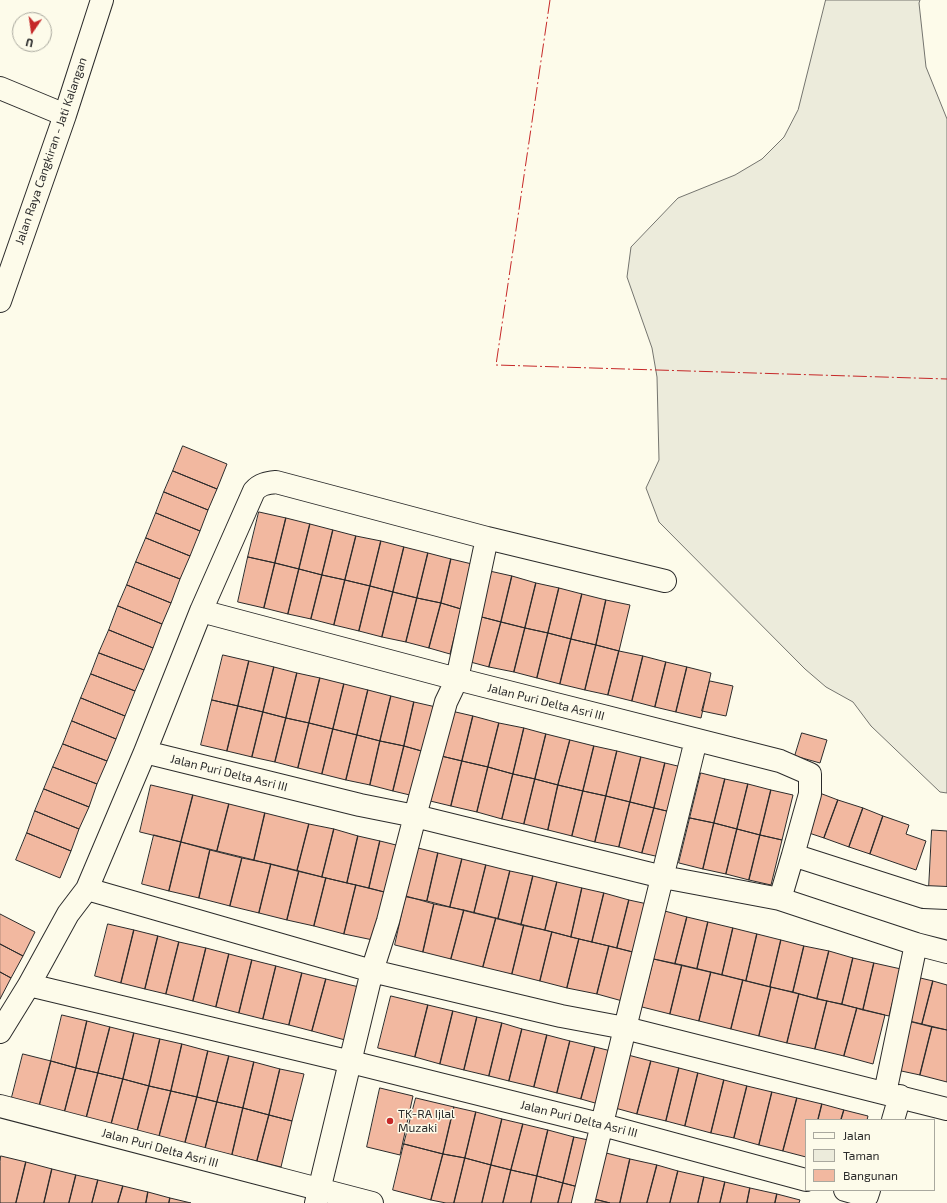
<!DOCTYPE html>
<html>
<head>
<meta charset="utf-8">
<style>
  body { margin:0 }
  #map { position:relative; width:947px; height:1203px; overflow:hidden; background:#fdfbea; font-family:"Exo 2",sans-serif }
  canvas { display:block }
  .legend { position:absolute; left:805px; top:1119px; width:130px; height:72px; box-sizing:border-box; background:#fdfbea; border:1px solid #a9a89e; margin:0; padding:5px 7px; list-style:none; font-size:12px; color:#2b2b2b }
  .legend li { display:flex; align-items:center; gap:8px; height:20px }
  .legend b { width:20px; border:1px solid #a9a89e }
  .north { position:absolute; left:12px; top:12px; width:40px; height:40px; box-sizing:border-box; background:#fdfbea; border:1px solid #a9a89e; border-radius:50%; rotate:193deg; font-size:11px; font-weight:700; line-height:16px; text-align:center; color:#2b2b2b }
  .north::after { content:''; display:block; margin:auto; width:14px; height:18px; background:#c62828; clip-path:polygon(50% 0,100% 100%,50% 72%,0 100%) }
</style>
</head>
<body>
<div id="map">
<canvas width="947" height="1203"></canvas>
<ul class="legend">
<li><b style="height:5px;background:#fdfbea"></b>Jalan</li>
<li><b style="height:11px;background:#ecebdb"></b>Taman</li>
<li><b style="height:11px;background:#f2b8a0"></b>Bangunan</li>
</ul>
<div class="north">U</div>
</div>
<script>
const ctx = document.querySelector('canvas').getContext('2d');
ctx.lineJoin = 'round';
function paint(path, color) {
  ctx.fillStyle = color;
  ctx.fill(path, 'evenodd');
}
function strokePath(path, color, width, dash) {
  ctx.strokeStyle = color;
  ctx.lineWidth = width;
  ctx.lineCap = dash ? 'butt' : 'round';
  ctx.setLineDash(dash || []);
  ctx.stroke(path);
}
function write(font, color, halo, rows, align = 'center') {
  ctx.font = font + ' "Exo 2",sans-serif';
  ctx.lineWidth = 3;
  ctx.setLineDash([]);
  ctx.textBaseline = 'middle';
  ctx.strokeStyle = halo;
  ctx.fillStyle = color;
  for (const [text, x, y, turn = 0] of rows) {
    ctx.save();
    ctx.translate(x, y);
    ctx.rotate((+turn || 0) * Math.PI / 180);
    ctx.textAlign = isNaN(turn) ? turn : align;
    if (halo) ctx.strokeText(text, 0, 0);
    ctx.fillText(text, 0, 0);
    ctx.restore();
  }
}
const green = new Path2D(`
  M826,0H920L919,3L926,67L947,119V793L940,792L871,726L853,702L826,687L805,669L659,522L646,488L659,460L657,377L652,348L627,277L631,247L678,198L735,175L762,159L784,137L798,110Z`);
paint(green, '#ecebdb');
strokePath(green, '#74746e', 1);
const building = new Path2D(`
  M183,446L227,464L217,489L173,471Z
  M173,471L217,489L208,510L164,492Z
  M164,492L208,510L200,531L156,513Z
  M259,512L286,518L275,563L248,557Z
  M156,513L200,531L190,556L146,538Z
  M286,518L310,524L299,569L275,563Z
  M310,524L333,530L322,575L299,569Z
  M333,530L356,536L345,580L322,575Z
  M356,536L381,541L370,586L345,580Z
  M146,538L190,556L180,579L136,562Z
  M381,541L404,547L393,592L370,586Z
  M404,547L428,553L417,598L393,592Z
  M428,553L451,559L441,603L417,598Z
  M248,557L275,563L264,608L238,602Z
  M451,559L472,564L461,609L441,603Z
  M136,562L180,579L171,603L127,585Z
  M275,563L299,569L288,614L264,608Z
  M299,569L322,575L311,619L288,614Z
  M485,570L512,576L501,622L474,615Z
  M322,575L345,580L334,625L311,619Z
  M512,576L536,583L525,628L501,622Z
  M345,580L370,586L359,631L334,625Z
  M536,583L559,588L548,633L525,628Z
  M127,585L171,603L162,624L118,606Z
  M370,586L393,592L382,637L359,631Z
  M559,588L582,594L571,639L548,633Z
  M393,592L417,598L406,642L382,637Z
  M582,594L606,600L596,645L571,639Z
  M417,598L441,603L429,648L406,642Z
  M606,600L630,605L619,651L596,645Z
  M441,603L461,609L450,654L429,648Z
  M118,606L162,624L153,648L109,630Z
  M474,615L501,622L489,667L463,660Z
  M501,622L525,628L514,672L489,667Z
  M525,628L548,633L537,678L514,672Z
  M109,630L153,648L144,670L99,653Z
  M548,633L571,639L560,684L537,678Z
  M571,639L596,645L585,690L560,684Z
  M596,645L619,651L608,695L585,690Z
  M619,651L643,656L632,701L608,695Z
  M99,653L144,670L135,691L91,674Z
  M223,655L249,661L238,706L212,700Z
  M643,656L666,662L655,707L632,701Z
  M249,661L274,667L263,712L238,706Z
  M666,662L687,667L676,712L655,707Z
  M274,667L297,673L286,718L263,712Z
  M687,667L711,673L701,718L676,712Z
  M297,673L320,678L309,723L286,718Z
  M91,674L135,691L125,716L81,698Z
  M320,678L344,684L333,729L309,723Z
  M710,681L733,686L726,716L702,711Z
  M344,684L368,690L357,735L333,729Z
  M368,690L391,696L380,741L357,735Z
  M391,696L414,702L404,746L380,741Z
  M81,698L125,716L116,739L72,721Z
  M212,700L238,706L227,751L201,745Z
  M414,702L436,707L425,752L404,746Z
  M238,706L263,712L252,757L227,751Z
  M447,710L473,716L462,761L437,755Z
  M263,712L286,718L275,762L252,757Z
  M473,716L499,723L488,767L462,761Z
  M286,718L309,723L298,768L275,762Z
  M72,721L116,739L107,761L63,744Z
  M309,723L333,729L322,774L298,768Z
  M499,723L524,728L513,774L488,767Z
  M524,728L546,734L535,779L513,774Z
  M333,729L357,735L346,780L322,774Z
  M802,733L827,740L820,763L795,756Z
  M546,734L570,740L558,785L535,779Z
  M357,735L380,741L370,785L346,780Z
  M570,740L594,746L583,791L558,785Z
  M380,741L404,746L393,791L370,785Z
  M63,744L107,761L97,784L53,767Z
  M404,746L425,752L414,796L393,791Z
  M594,746L617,751L606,796L583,791Z
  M617,751L641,757L630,802L606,796Z
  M437,755L462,761L451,806L426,800Z
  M641,757L665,763L654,808L630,802Z
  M462,761L488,767L477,812L451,806Z
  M665,763L686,768L675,813L654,808Z
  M53,767L97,784L89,807L44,789Z
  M488,767L513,774L502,819L477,812Z
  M701,773L725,779L714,823L690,818Z
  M513,774L535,779L524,824L502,819Z
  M535,779L558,785L548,830L524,824Z
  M725,779L748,784L737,829L714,823Z
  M748,784L771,790L760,835L737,829Z
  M151,785L193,795L181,842L140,832Z
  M558,785L583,791L572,836L548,830Z
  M44,789L89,807L79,829L35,811Z
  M771,790L793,795L782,840L760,835Z
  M583,791L606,796L595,842L572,836Z
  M817,792L838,800L824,838L803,831Z
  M193,795L229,804L217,851L181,842Z
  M606,796L630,802L619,847L595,842Z
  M838,800L863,808L849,847L824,838Z
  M630,802L654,808L642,853L619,847Z
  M229,804L265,813L254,860L217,851Z
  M654,808L675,813L664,858L642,853Z
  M863,808L883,816L870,854L849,847Z
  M35,811L79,829L71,851L27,833Z
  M265,813L309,824L297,871L254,860Z
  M883,816L909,825L906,834L926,841L916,870L870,854Z
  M690,818L714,823L703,869L679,863Z
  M714,823L737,829L726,874L703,869Z
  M309,824L334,829L322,877L297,871Z
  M334,829L358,836L347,883L322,877Z
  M737,829L760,835L749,880L726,874Z
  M932,830L947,831V889L929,888Z
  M27,833L71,851L60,878L16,860Z
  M154,835L181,842L169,891L142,884Z
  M760,835L782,840L771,885L749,880Z
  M358,836L380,841L369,888L347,883Z
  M380,841L404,847L392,894L369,888Z
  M181,842L210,850L199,898L169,891Z
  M414,847L438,853L427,901L402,896Z
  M210,850L242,858L230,906L199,898Z
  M438,853L462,859L450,907L427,901Z
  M242,858L271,864L259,913L230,906Z
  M462,859L486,865L474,913L450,907Z
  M271,864L299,871L287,920L259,913Z
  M486,865L510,871L498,919L474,913Z
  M299,871L326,878L314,926L287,920Z
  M510,871L533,876L521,925L498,919Z
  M533,876L557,882L545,930L521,925Z
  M326,878L356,885L344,934L314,926Z
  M557,882L582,888L571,937L545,930Z
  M356,885L384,892L373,940L344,934Z
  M582,888L604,893L592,942L571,937Z
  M604,893L629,900L617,948L592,942Z
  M406,896L434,904L423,952L395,945Z
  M629,900L652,905L640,954L617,948Z
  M434,904L464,910L451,959L423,952Z
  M464,910L496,918L483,967L451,959Z
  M661,910L687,917L675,964L649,958Z
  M0,914L35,932L23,956L0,944Z
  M687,917L708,922L697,969L675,964Z
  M496,918L524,925L512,974L483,967Z
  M708,922L733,928L722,975L697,969Z
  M108,924L134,930L121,983L95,976Z
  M524,925L552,932L540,981L512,974Z
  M733,928L757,934L746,981L722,975Z
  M134,930L158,936L145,989L121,983Z
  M552,932L579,939L567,988L540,981Z
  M757,934L781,940L770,987L746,981Z
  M158,936L179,942L166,994L145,989Z
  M579,939L609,946L597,994L567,988Z
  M781,940L804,946L793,992L770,987Z
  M179,942L206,948L193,1001L166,994Z
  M0,944L23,956L11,978L0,972Z
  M609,946L637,953L626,1002L597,994Z
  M804,946L829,951L817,999L793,992Z
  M206,948L229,954L216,1007L193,1001Z
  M829,951L853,958L842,1004L817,999Z
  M229,954L252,960L239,1013L216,1007Z
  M853,958L874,963L863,1010L842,1004Z
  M654,959L682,965L670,1014L642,1007Z
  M252,960L276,966L263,1019L239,1013Z
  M874,963L901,969L889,1016L863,1010Z
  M682,965L711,972L699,1021L670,1014Z
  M276,966L302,973L289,1025L263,1019Z
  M0,972L11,978L0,999Z
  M711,972L743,980L731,1029L699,1021Z
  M302,973L326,979L312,1031L289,1025Z
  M912,976L933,981L922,1024L901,1019Z
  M326,979L359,987L345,1040L312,1031Z
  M743,980L771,987L759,1036L731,1029Z
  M933,981L947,985V1030L922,1024Z
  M771,987L799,994L787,1043L759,1036Z
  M799,994L827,1001L815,1049L787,1043Z
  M391,996L428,1005L415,1057L378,1048Z
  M827,1001L857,1008L844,1056L815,1049Z
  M428,1005L453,1011L440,1064L415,1057Z
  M857,1008L885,1015L873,1064L844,1056Z
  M453,1011L477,1017L464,1070L440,1064Z
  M62,1015L87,1021L76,1068L51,1061Z
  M477,1017L502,1023L489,1076L464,1070Z
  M904,1020L932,1027L920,1075L892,1069Z
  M87,1021L110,1027L98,1073L76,1068Z
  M502,1023L522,1029L509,1081L489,1076Z
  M110,1027L134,1033L123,1079L98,1073Z
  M932,1027L947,1030V1082L920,1075Z
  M522,1029L547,1035L534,1087L509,1081Z
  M134,1033L160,1039L149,1086L123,1079Z
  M547,1035L570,1041L557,1093L534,1087Z
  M160,1039L182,1044L171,1091L149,1086Z
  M570,1041L595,1047L581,1099L557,1093Z
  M182,1044L208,1051L197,1097L171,1091Z
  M595,1047L615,1052L602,1105L581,1099Z
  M208,1051L229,1056L217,1102L197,1097Z
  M23,1054L51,1061L39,1107L11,1101Z
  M628,1055L651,1061L637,1114L615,1108Z
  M229,1056L254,1062L243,1108L217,1102Z
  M51,1061L76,1068L64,1114L39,1107Z
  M651,1061L679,1068L666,1121L637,1114Z
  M254,1062L280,1069L269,1115L243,1108Z
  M76,1068L98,1073L86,1119L64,1114Z
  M679,1068L698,1073L685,1126L666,1121Z
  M280,1069L304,1074L292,1121L269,1115Z
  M98,1073L123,1079L111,1125L86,1119Z
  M698,1073L724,1080L711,1133L685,1126Z
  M123,1079L149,1086L137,1132L111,1125Z
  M724,1080L747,1086L734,1138L711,1133Z
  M149,1086L171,1091L159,1137L137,1132Z
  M747,1086L772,1092L759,1145L734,1138Z
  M380,1088L413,1096L400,1155L367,1147Z
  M171,1091L197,1097L185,1143L159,1137Z
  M772,1092L797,1098L783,1151L759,1145Z
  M197,1097L217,1102L205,1149L185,1143Z
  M416,1098L454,1107L443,1154L404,1144Z
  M797,1098L822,1104L818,1120H806V1157L783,1151Z
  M217,1102L243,1108L232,1155L205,1149Z
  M822,1104L844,1110L841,1120H818Z
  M454,1107L476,1112L465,1158L443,1154Z
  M243,1108L269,1115L257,1161L232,1155Z
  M844,1110L868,1116L867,1120H841Z
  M476,1112L502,1119L491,1165L465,1158Z
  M269,1115L292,1121L281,1167L257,1161Z
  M502,1119L523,1124L511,1170L491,1165Z
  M523,1124L548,1130L537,1176L511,1170Z
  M548,1130L574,1137L563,1183L537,1176Z
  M574,1137L598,1142L586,1189L563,1183Z
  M404,1144L443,1154L431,1200L393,1190Z
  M606,1153L630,1159L620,1203H610L594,1199Z
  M443,1154L465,1158L454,1203H446L431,1200Z
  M1,1156L26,1162L16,1203H0V1162Z
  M465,1158L491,1165L482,1203H454Z
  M630,1159L657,1165L647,1203H620Z
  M26,1162L52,1169L44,1203H16Z
  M491,1165L511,1170L503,1203H482Z
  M657,1165L678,1171L670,1203H647Z
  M52,1169L76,1175L69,1203H44Z
  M511,1170L537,1176L531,1203H503Z
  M678,1171L704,1177L698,1203H670Z
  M76,1175L98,1180L92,1203H69Z
  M537,1176L563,1183L558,1203H531Z
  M704,1177L725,1182L720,1203H698Z
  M98,1180L123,1186L118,1203H92Z
  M725,1182L750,1188L747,1203H720Z
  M563,1183L586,1189L583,1203H558Z
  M123,1186L148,1192L146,1203H118Z
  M750,1188L777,1194L775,1203H747Z
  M148,1192L170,1198L169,1203H146Z
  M777,1194L800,1200L799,1203H775Z
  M170,1198L191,1203H169Z
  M594,1199L610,1203H593Z`);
paint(building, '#f2b8a0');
strokePath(building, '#2b2b2b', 1);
const minor = new Path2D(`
  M0,88L65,115
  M0,301L65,115L102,0
  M201,611L457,679L780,761L810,774V794L793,855
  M145,752L360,805L415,816L663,877L780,899L916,944L947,952
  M87,889L372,971L561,1016L625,1028L947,1109
  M780,899L793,855L924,897L947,898
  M29,985L351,1062L603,1125L806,1180
  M0,1032L29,985L68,914L87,889L145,752L201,611L254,491C260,484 267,483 276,482L487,538L665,581
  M885,1093L916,944
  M0,1106L372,1203
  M893,1120L900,1096
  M845,1190L867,1196L869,1190
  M316,1203L372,971L388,921L415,816L446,702L457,679L487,538
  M583,1203L625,1028L696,740`);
strokePath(minor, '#2b2b2b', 24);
strokePath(minor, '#fdfbea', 22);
strokePath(new Path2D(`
  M550,0L496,365L947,379`), '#c62828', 1, [14, 3, 2, 3]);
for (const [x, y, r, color] of [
  [390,1121,4,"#c62828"]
]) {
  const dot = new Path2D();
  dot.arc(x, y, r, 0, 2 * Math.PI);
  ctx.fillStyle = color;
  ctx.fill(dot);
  strokePath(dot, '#fdfbea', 1.5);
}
write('12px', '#2b2b2b', '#fdfbea', [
  ["Jalan Raya Cangkiran - Jati Kalangan",51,151,-71],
  ["Jalan Puri Delta Asri III",546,702,14],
  ["Jalan Puri Delta Asri III",229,773,14],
  ["Jalan Puri Delta Asri III",579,1119,14],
  ["Jalan Puri Delta Asri III",160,1148,15]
]);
write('12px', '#2b2b2b', '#fdfbea', [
  ["TK-RA Ijlal",398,1114],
  ["Muzaki",398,1128]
], 'left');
</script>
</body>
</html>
